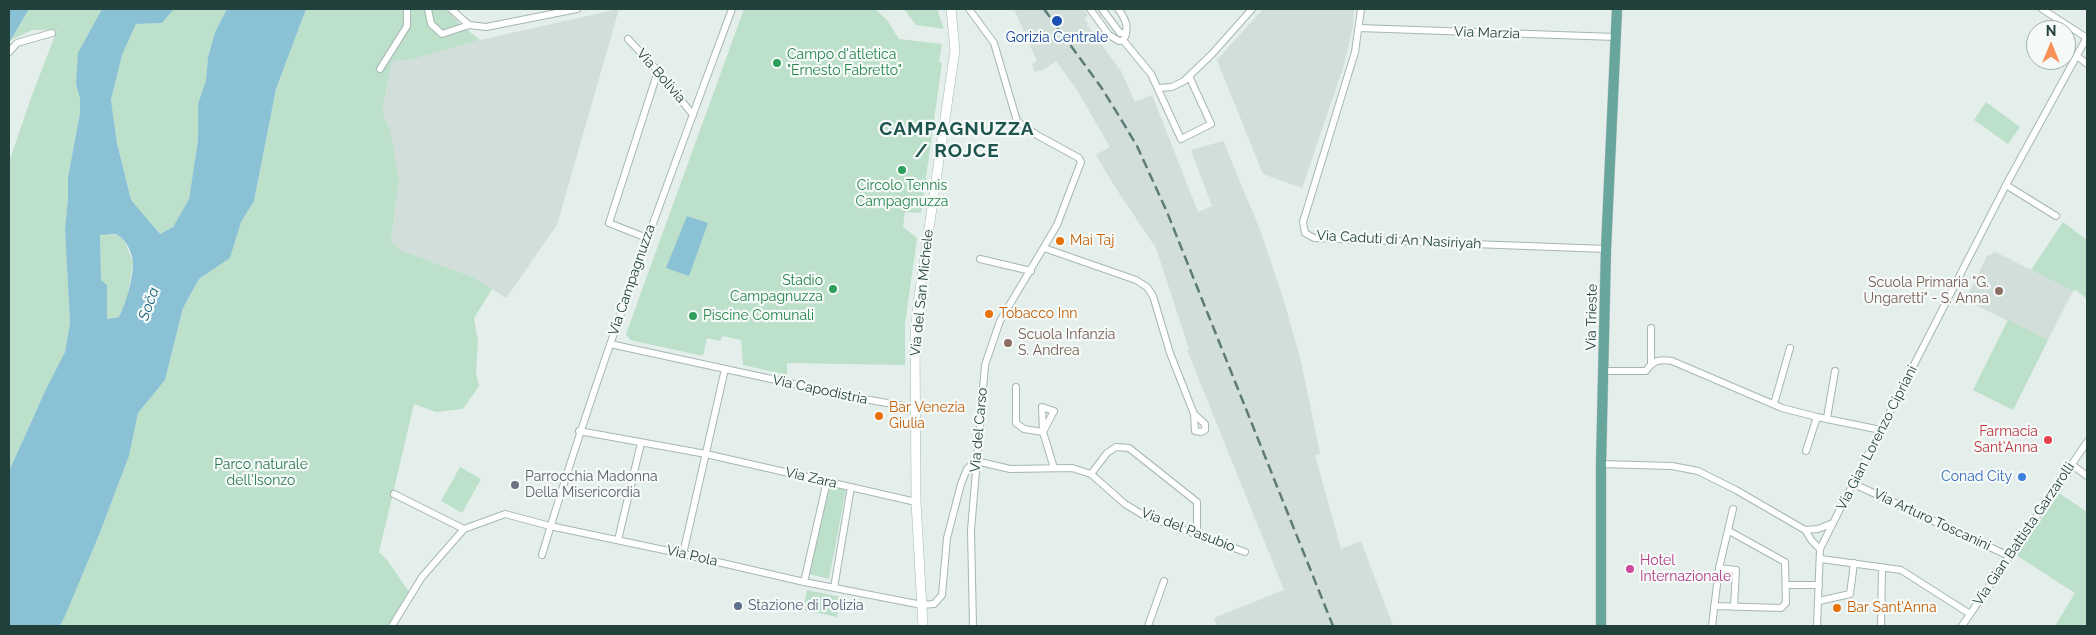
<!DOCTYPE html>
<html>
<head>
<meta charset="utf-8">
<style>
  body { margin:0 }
  #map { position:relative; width:2096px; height:635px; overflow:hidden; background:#e4eeeb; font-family:Raleway,sans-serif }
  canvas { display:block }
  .frame { position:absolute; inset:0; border:10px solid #22413c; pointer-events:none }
  .north { position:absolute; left:2026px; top:20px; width:50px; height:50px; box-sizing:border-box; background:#f5faf8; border:1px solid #a1b0ad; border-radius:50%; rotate:0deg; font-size:14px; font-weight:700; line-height:20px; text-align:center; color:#22413c }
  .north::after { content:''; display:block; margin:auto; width:18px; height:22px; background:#f89259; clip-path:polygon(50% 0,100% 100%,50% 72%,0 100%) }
</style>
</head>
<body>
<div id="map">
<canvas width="2096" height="635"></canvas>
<div class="frame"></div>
<div class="north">N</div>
</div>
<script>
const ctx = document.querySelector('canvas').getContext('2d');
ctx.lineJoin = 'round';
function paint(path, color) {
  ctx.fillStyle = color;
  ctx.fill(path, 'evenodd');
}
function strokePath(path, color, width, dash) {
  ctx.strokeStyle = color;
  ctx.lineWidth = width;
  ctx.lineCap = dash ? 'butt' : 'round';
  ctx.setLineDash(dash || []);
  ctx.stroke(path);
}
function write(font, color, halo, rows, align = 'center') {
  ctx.font = font + ' Raleway,sans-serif';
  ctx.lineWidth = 4.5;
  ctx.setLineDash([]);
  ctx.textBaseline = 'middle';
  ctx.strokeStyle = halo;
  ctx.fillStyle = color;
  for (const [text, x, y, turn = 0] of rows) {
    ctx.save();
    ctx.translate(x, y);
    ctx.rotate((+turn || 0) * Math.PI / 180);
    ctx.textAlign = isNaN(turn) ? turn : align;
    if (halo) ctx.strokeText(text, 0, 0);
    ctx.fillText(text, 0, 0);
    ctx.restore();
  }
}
paint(new Path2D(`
  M619,9L557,225L506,298L475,278L400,250L391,243L399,180L382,111L392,61L410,60L480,40Z
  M1014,9H1083L1088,15L1084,18L1088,23L1087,25L1121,71L1135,102L1152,95L1198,212L1212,206L1191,150L1223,141L1259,227L1283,298L1301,361L1320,454L1315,455L1341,549L1361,541L1393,626H1217L1214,618L1284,590L1187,350L1189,349L1156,248L1115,187L1096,155L1110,147L1077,90L1056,61L1045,69L1035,72L1032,64L1037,61Z
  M1263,9H1354L1353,26L1344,65L1302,188L1263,174L1217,60Z
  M1995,252L2073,291L2048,340L1977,306L1968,295L1987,256Z`), '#d2deda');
paint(new Path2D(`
  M29,9H102L76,84L80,99V113L68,177V199L65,229L70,323L65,352L46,389L9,471V162L31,98L57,30H32L11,40Z
  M174,9H227L215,32L208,57L206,80L198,104V140L189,199L173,227L160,234L131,200L117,143L111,100L122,55L136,24L162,23Z
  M306,9H446L460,24L480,40L410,60L392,61L382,111L391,134L399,180L391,242L400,250L475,278L492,289L474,318L478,341L476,373L479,386L463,409L436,412L414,404L379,552L388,561L411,595L392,626H60L99,535L129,456L138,413L165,380L183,308L199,279L230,258L241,222L254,201L276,89Z
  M744,9H875L887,20L899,39L942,44L939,62L942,63L921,213L905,212L903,227L917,238L905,324V365L787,363V375L743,365L741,340L723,336L720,341L707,338L703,356L630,340L626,334Z
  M904,9H937L944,29L916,25Z
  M1986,102L2020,127L2008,144L1974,120Z
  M2063,222L2087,240V299L2076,290L2073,291L2031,270Z
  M100,234L119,235L124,240L133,262L126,305L119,317L106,319L107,286L101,280Z
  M2008,320L2048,340L2013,410L1973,390Z
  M460,467L481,479L462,513L441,501Z
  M830,485L846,489L829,579L809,574Z
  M2059,493L2087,512V626H2055L2075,593L2016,555Z
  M807,590L841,597L837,617L803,610Z`), '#bce0ca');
paint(new Path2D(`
  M11,9H29L9,43V13Z
  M102,9H174L162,23L136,24L122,55L111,100L117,143L131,200L160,234L173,227L189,199L198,140V104L206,80L208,57L215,32L227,9H306L276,89L254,201L241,222L230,258L199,279L183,308L165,380L138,413L129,456L99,535L65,616L60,626H9V471L46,389L65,352L70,323L65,229L68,199V177L80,113V99L76,84L78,53ZM115,234C125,236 133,254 133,263C133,278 126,304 119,317L107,319V285L101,280L100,235Z
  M687,216L708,223L689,276L666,268Z`), '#8ac1d5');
const minor = new Path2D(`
  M428,9L431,24L442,34L469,25
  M451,9L469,25L486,27L577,9
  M969,9L994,43L1017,121L1037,135L1079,158L1081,162L1057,225L1000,321L985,365L971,530L973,626
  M1090,9L1109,35L1119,41L1123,40
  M1102,9L1120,33H1126
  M1118,9C1125,18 1129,26 1125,37
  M1361,9L1355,52L1303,222L1305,233L1314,238L1606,249
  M2042,9L2087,38
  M1359,28L1615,37
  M628,39L658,71L693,115
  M1123,40L1151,74L1181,139L1211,124L1189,76
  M9,52L17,43L52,33
  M2077,56L2087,64
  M380,69L407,26V9
  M1159,88L1172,87L1184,81L1212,54L1252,9
  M2006,185L2056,216
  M647,238L609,223L658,71
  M1044,248L1136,280L1147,287L1153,296L1170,353L1194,414L1195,431L1201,432L1205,430V424L1194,414
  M980,259L1031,271
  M1651,328V363
  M610,344L859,398L915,408
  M1605,371H1646C1653,360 1660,359 1672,361L1782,408L1817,417L1881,430
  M1016,387V423L1024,429L1043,432L1054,468
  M1774,404L1790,348
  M1042,407L1054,411L1043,432Z
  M1827,418L1835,371
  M579,431L706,454L916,502
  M1806,451L1817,417
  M1601,464L1672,466L1698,471L1736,490L1805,530L1818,529L1833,523L2006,185L2087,37
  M2071,464L2087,476
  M1091,474L1107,453L1116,447L1129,448L1197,502V535
  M1854,484L2009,556
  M394,494L464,529
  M1805,530L1812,541L1820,549L1833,523
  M618,540L641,443
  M683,554L725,369
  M542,555C597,370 665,190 732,9
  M1821,559L1901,570L1970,614
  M1719,568L1736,570L1734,607
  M804,582L827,481
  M1786,585H1819
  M834,588L851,487
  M1819,601L1850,594L1854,563
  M1714,606L1781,608L1786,603L1785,562L1729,531
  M392,626L422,577L464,529L505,514L550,526L683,554L804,582L922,605L934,604L942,595L947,538L961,484L967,469L976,461L1010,469L1072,468L1091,474L1125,504L1143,515L1245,552
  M1148,626L1164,581
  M1712,626L1719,568L1733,509
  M1817,626L1820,549
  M1881,626L1882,567
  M1962,626L2087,442`);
const secondary = new Path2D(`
  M923,626L916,502L915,333L919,297L955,50L951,9`);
const primary = new Path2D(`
  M1601,626V464L1606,249L1617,9`);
strokePath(minor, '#a6b7b3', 8);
strokePath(secondary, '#a2bab4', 10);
strokePath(primary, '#c1cac8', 11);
strokePath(minor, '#fff', 6);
strokePath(secondary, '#fff', 9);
strokePath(primary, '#67a59d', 10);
strokePath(new Path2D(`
  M1044,9L1101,87L1119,116L1137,146L1167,212L1333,626`), '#5d7c77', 2.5, [10, 5]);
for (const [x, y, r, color] of [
  [1057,21,6,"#1a4fb4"],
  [777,63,5,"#2e9e5b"],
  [902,170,5,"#2e9e5b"],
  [1060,241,5,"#e8710a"],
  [833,289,5,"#2e9e5b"],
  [1999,291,5,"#8d6e63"],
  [989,314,5,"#e8710a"],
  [693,316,5,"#2e9e5b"],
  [1008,343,5,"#8d6e63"],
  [879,416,5,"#e8710a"],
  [2048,440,5,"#e0444e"],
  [2022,477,5,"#3f7fe0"],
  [515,485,5,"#6b7280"],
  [1630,569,5,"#d1479c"],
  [738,606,5,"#5c6f8a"],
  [1837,608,5,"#e8710a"]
]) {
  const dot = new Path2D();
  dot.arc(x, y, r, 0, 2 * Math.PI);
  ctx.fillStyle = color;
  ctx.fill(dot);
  strokePath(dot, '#f5faf8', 2);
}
write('14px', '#22413c', '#f5faf8', [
  ["Via Marzia",1487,33,2],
  ["Via Bolivia",661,76,49],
  ["Via Caduti di An Nasiriyah",1399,240,3],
  ["Via Campagnuzza",632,280,-71],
  ["Via del San Michele",922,293,-84],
  ["Via Trieste",1592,317,-89],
  ["Via Capodistria",820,390,12],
  ["Via del Carso",979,430,-85],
  ["Via Gian Lorenzo Cipriani",1877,438,-63],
  ["Via Zara",811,478,13],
  ["Via Arturo Toscanini",1932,520,25],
  ["Via del Pasubio",1188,530,21],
  ["Via Gian Battista Garzarolli",2024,534,-56],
  ["Via Pola",692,556,13]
]);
write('14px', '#164399', '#f5faf8', [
  ["Gorizia Centrale",1057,38]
]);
write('14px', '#27864d', '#f5faf8', [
  ["Campo d'atletica",787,55],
  ["\"Ernesto Fabretto\"",787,71],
  ["Circolo Tennis",902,186,"center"],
  ["Campagnuzza",902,202,"center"],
  ["Stadio",823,281,"right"],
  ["Campagnuzza",823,297,"right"],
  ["Piscine Comunali",703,316]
], 'left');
write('14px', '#c56008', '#f5faf8', [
  ["Mai Taj",1070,241],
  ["Tobacco Inn",999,314],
  ["Bar Venezia",889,408],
  ["Giulia",889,424],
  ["Bar Sant'Anna",1847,608]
], 'left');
write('14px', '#785e54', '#f5faf8', [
  ["Scuola Primaria \"G.",1989,283],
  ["Ungaretti\" - S. Anna",1989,299],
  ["Scuola Infanzia",1018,335,"left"],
  ["S. Andrea",1018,351,"left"]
], 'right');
write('14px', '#be3a42', '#f5faf8', [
  ["Farmacia",2038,432],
  ["Sant'Anna",2038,448]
], 'right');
write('14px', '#2a7a52', '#f5faf8', [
  ["Parco naturale",261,465],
  ["dell'Isonzo",261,481]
]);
write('14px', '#5b616d', '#f5faf8', [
  ["Parrocchia Madonna",525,477],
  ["Della Misericordia",525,493]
], 'left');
write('14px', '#366cbe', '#f5faf8', [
  ["Conad City",2012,477]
], 'right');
write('14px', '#b23c85', '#f5faf8', [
  ["Hotel",1640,561],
  ["Internazionale",1640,577]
], 'left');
write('14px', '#4e5e75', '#f5faf8', [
  ["Stazione di Polizia",748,606]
], 'left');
write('italic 15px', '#196380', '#f5faf8', [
  ["Soča",149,304,-70]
]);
ctx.letterSpacing = '1px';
write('bold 19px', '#1d544d', '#f5faf8', [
  ["CAMPAGNUZZA",957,129],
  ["/ ROJCE",957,151]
]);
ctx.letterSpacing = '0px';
</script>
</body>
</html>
